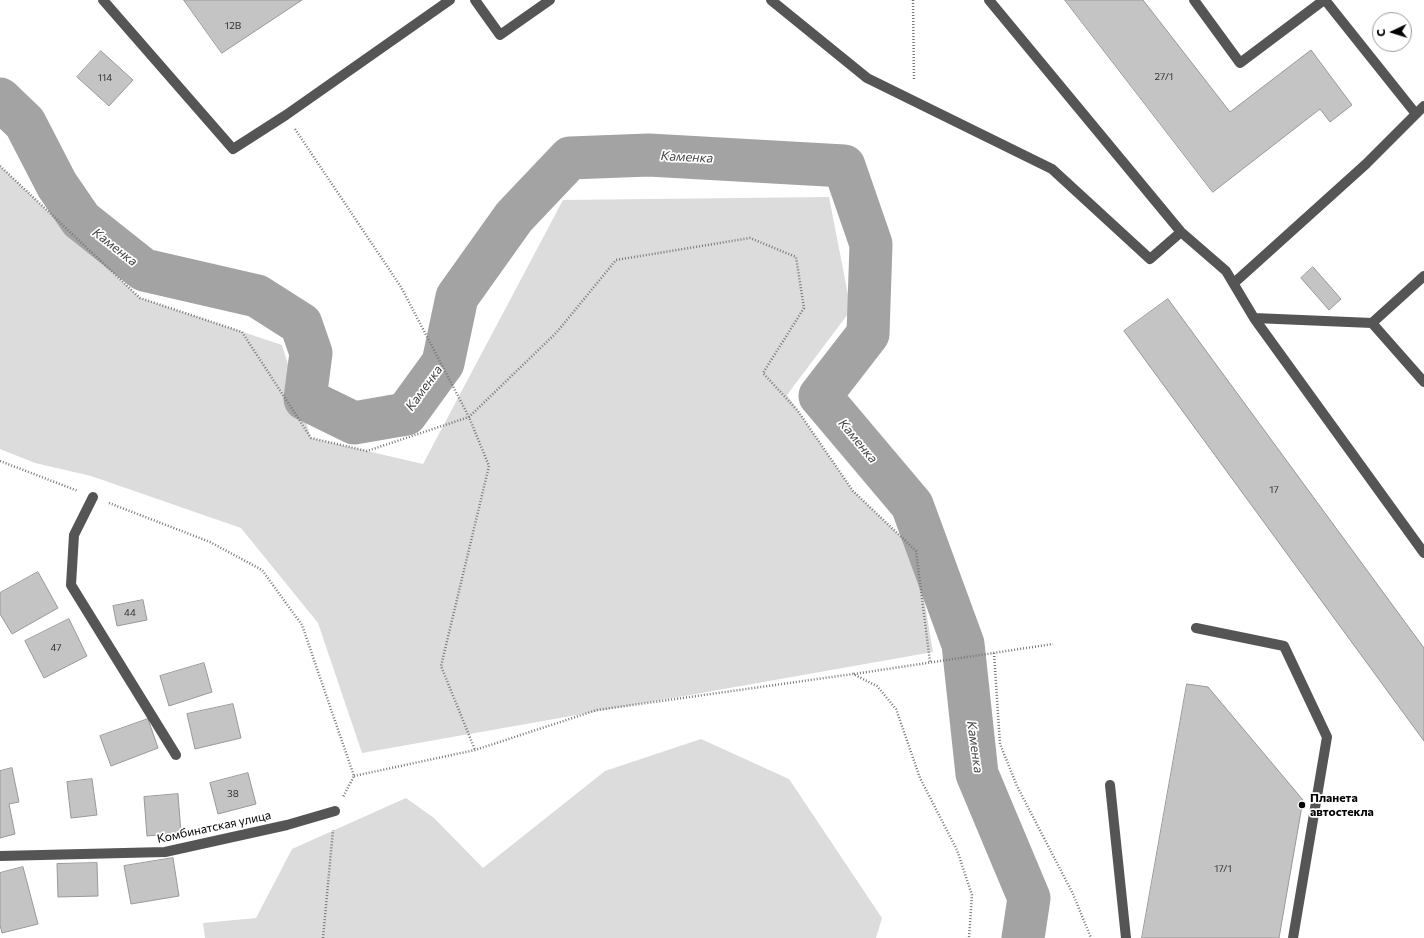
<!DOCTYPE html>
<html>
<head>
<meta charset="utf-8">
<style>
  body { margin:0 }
  #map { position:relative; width:1424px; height:938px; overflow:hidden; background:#fff; font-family:Commissioner,sans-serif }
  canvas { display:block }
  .north { position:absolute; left:1372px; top:12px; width:40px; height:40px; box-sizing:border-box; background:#fff; border:1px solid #999; border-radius:50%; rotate:266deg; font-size:11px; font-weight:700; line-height:16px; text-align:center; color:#000 }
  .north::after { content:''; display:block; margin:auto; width:14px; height:18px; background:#000; clip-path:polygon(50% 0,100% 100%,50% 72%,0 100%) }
</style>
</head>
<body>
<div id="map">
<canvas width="1424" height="938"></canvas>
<div class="north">С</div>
</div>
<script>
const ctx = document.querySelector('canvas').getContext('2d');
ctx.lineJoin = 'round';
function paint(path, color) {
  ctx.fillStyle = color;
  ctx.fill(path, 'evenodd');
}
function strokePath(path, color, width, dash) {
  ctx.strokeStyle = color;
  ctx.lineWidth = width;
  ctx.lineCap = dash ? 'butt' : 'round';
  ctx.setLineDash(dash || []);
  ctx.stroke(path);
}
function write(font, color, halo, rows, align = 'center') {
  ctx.font = font + ' Commissioner,sans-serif';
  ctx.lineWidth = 3.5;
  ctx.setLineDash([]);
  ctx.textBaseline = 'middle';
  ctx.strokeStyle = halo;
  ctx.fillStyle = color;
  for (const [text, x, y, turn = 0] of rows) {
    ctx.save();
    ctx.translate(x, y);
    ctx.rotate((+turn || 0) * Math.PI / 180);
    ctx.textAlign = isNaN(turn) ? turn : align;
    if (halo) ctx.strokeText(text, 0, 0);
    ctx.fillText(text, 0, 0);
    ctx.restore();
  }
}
paint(new Path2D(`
  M0,166L140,298L282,345L311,438L423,464L563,200L829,197L851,310L787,395L853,491L916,551L933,652L362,753L318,623L241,528L91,476L35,463L0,449Z
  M701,739L789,779L882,918L876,938H205L203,923L256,918L292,849L406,798L434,818L483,868L605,771Z`), '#dcdcdc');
strokePath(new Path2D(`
  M0,99L25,123L57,185L81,220L144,270L257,296L301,324L311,353L305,399L354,423L406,414L443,363L457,297L514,217L570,158L649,155L844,166L871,244L868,334L820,396L912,505L963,644L977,774L1029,898L1023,938`), '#a3a3a3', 43);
const building = new Path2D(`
  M184,0H302L222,53Z
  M1065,0H1143L1230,112L1311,50L1352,105L1330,122L1320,109L1213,192Z
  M101,51L133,80L109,106L77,77Z
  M1313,267L1341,299L1329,310L1301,278Z
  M1168,299L1424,648V741L1124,331Z
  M38,572L58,608L12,634L0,614V593Z
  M143,600L147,620L117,626L113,606Z
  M69,619L87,656L44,678L25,641Z
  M204,663L212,692L169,706L160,676Z
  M1187,684L1208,687L1303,800L1279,938H1142Z
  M233,704L241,738L195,749L187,714Z
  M148,719L158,748L111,766L100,736Z
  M12,768L19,802L9,804L15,834L0,838V771Z
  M248,773L256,804L218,814L210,783Z
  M92,779L97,815L71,818L67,782Z
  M178,794L181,833L147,836L144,797Z
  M173,858L179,896L131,904L124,866Z
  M97,863L98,896L58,897L57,864Z
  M23,867L38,924L2,933L0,925V873Z`);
paint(building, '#c4c4c4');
strokePath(building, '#999', 1);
strokePath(new Path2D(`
  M913,0L914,81
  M295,129L401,287L469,417L489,466L441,666L475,750
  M0,166L140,298L242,332L311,438L367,451L469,417L557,332L616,260L750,238L796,257L804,308L763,373L798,411L853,491L916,551L930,662
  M0,461L78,491
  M109,503L210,542L262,570L302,625L354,776L343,797
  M994,653L1000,744L1017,786L1073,894L1091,938
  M854,674L1053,644
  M354,776L475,750L597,710L853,674L877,686L896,709L920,778L957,850L972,895L969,938
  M323,938L333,830`), '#777', 2.5, [1, 2]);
strokePath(new Path2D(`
  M103,0L233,149L286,115L450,0
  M475,0L500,35L550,0
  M771,0L867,78L1052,169L1150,259L1181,232
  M989,0L1181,232L1226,271L1254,318L1424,553
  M1194,0L1240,63L1324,0
  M1325,0L1416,114
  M1424,276L1372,323L1424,382
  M1234,283L1366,164L1424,106
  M1254,318L1372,323
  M93,497L74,535L71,585L176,755
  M1196,628L1284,646L1327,737L1293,938
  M1110,785L1126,938
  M0,856L165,852L287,825L335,811`), '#555', 10);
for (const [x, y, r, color] of [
  [1302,805,4,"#000"]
]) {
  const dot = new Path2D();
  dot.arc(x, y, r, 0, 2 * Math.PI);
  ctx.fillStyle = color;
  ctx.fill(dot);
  strokePath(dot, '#fff', 1.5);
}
write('10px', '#313131', null, [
  ["12В",233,26],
  ["27/1",1164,77],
  ["114",105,78],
  ["17",1274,490],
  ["44",130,613],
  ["47",56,648],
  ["38",233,794],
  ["17/1",1223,869]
]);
write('bold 12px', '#000', '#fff', [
  ["Планета",1310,798],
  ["автостекла",1310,812]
], 'left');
write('12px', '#000', '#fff', [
  ["Комбинатская улица",214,827,-12]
]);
write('italic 13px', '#444', '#fff', [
  ["Каменка",687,157,3],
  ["Каменка",115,247,38],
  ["Каменка",424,388,-54],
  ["Каменка",858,441,50],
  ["Каменка",975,747,82]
]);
</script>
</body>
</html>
